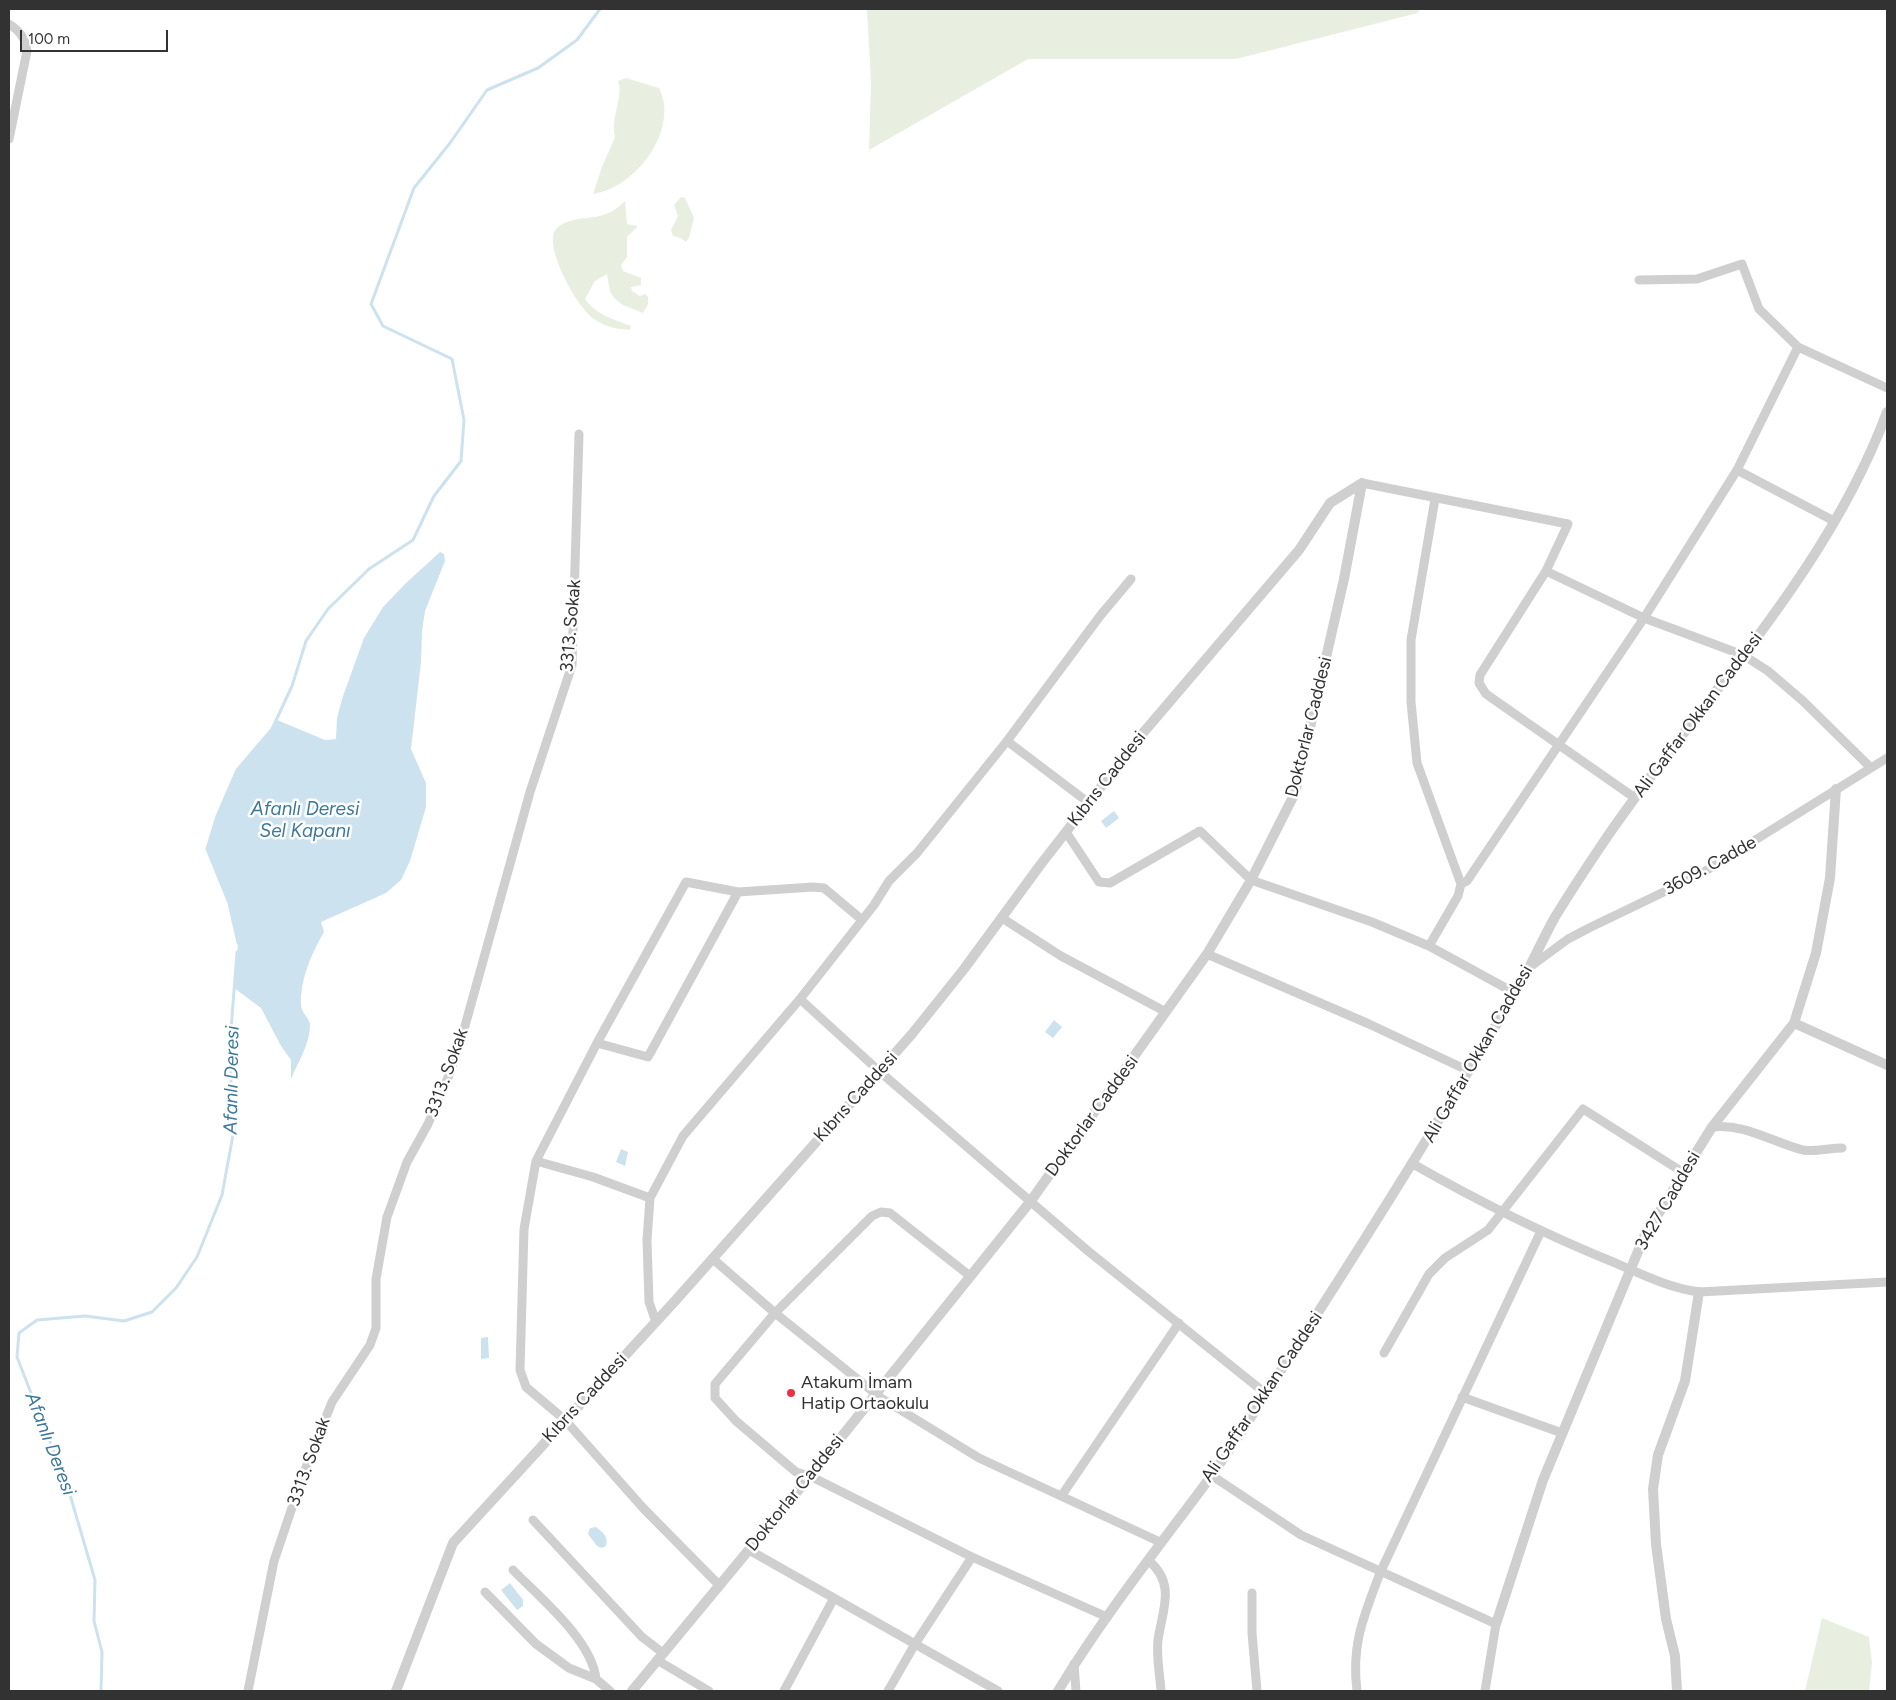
<!DOCTYPE html>
<html>
<head>
<meta charset="utf-8">
<style>
  body { margin:0 }
  #map { position:relative; width:1896px; height:1700px; overflow:hidden; background:#fff; font-family:Figtree,sans-serif }
  canvas { display:block }
  .frame { position:absolute; inset:0; border:10px solid #323232; pointer-events:none }
  .scale { position:absolute; left:20px; top:30px; width:148px; height:22px; box-sizing:border-box; border:2px solid #323232; border-top:0; padding-left:6px; font-size:15px; line-height:18px; white-space:nowrap; color:#323232; -webkit-text-stroke:4px #fff; paint-order:stroke }
</style>
</head>
<body>
<div id="map">
<canvas width="1896" height="1700"></canvas>
<div class="frame"></div>
<div class="scale">100 m</div>
</div>
<script>
const ctx = document.querySelector('canvas').getContext('2d');
ctx.lineJoin = 'round';
function paint(path, color) {
  ctx.fillStyle = color;
  ctx.fill(path, 'evenodd');
}
function strokePath(path, color, width, dash) {
  ctx.strokeStyle = color;
  ctx.lineWidth = width;
  ctx.lineCap = dash ? 'butt' : 'round';
  ctx.setLineDash(dash || []);
  ctx.stroke(path);
}
function write(font, color, halo, rows, align = 'center') {
  ctx.font = font + ' Figtree,sans-serif';
  ctx.lineWidth = 5;
  ctx.setLineDash([]);
  ctx.textBaseline = 'middle';
  ctx.strokeStyle = halo;
  ctx.fillStyle = color;
  for (const [text, x, y, turn = 0] of rows) {
    ctx.save();
    ctx.translate(x, y);
    ctx.rotate((+turn || 0) * Math.PI / 180);
    ctx.textAlign = isNaN(turn) ? turn : align;
    if (halo) ctx.strokeText(text, 0, 0);
    ctx.fillText(text, 0, 0);
    ctx.restore();
  }
}
paint(new Path2D(`
  M867,9H1419L1418,13L1236,59H1028L869,150L871,83Z
  M626,78L659,88C680,129 636,188 593,194L602,167L615,137C610,119 624,96 618,81Z
  M681,197L685,198L694,218L689,238L686,242L680,238L673,236L671,230L678,216L674,205Z
  M625,201L627,224L638,226L627,237V257L621,265L623,271L641,278V285L631,287L632,291L640,296L645,294L648,297V304L643,313L623,305L615,299L610,292L607,274L595,281L585,299C595,314 615,320 631,326L630,330C617,329 605,327 594,319C578,309 542,245 556,229C569,216 588,220 603,215C611,213 619,207 625,201Z
  M1822,1618L1869,1637L1872,1663L1869,1691H1805Z`), '#e9efe0');
paint(new Path2D(`
  M440,552L444,554L445,561L425,611L422,631L421,662L411,749L426,783V807L410,861L401,880L386,893L321,922L324,932C312,953 300,979 301,1005C301,1013 310,1018 310,1025C310,1044 298,1062 291,1079V1060L281,1046L261,1008L234,988L238,942L229,903L207,849L217,816L237,770L272,729L277,720L325,740L336,739L337,718L342,699L364,638L383,607L406,583Z
  M1114,811L1119,818L1106,828L1101,821Z
  M1054,1020L1062,1027L1053,1038L1045,1032Z
  M621,1149L628,1152L625,1166L616,1162Z
  M488,1337L489,1358L481,1359V1338Z
  M596,1527C602,1532 609,1536 606,1546L602,1548L597,1546L588,1534L590,1528Z
  M510,1583L523,1600V1606L517,1610L501,1590Z`), '#cce2ef');
strokePath(new Path2D(`
  M238,943L229,903L207,849L217,816L237,770L272,729L292,686L306,641L328,609L369,569L413,540L434,496L461,461L464,420L452,359L383,326L371,304L414,188L450,143L487,90L538,68L577,40L600,9
  M101,1691L102,1652L94,1621L95,1580L68,1488L17,1357L19,1333L37,1320L85,1316L124,1321L152,1312L176,1288L197,1257L222,1195L235,1124L231,1086V1030L237,952`), '#cce2ef', 3);
strokePath(new Path2D(`
  M9,24C20,31 25,38 27,51L9,139
  M1639,280L1697,279L1742,264L1759,309L1798,347L1887,388
  M1737,470L1834,521
  M1362,483L1568,524L1546,571L1480,675L1479,683L1486,694L1635,798
  M1546,571L1644,618L1743,655L1768,671L1803,701L1870,767
  M1007,741L1089,803
  M1066,832L1099,882L1110,883L1200,831L1251,880L1372,922L1429,946L1515,993
  M1461,884L1467,881L1644,618L1737,470L1798,347
  M1002,918L1061,956L1166,1012
  M1429,946L1458,896L1461,884L1417,763L1411,702V640L1435,499
  M1207,954L1369,1024L1469,1071
  M1530,967L1568,939L1589,928L1699,875L1887,758
  M800,999L879,1071L1088,1251L1265,1393
  M597,1043L648,1057L738,892
  M1712,1127C1745,1123 1771,1142 1803,1150C1814,1152 1830,1148 1842,1148
  M536,1161L593,1177L650,1198
  M1413,1164C1478,1201 1544,1234 1613,1262C1641,1274 1669,1288 1699,1292L1887,1282
  M713,1259L775,1313L881,1398L979,1458L1160,1542
  M970,1276L890,1213L881,1212L872,1216L775,1313L715,1384V1398L736,1421L796,1472L810,1476L972,1557L1107,1617
  M656,1322L649,1302L647,1240L650,1198L683,1136L800,999L874,905L889,881L917,853L1007,741L1100,616L1131,579
  M1384,1353L1429,1274L1445,1258L1488,1230L1583,1109L1684,1173
  M1462,1397L1562,1433
  M1211,1475L1301,1535L1496,1624L1485,1691
  M1062,1495L1179,1323
  M533,1520L642,1637L663,1653
  M749,1550L998,1691
  M1148,1560C1177,1584 1162,1611 1158,1640C1156,1656 1160,1675 1161,1691
  M513,1570C539,1597 592,1640 596,1679
  M719,1585L644,1509L565,1420L526,1387L520,1370L524,1229L536,1161L597,1043L686,882L738,892L813,887L824,888L861,919
  M485,1592L536,1644L569,1668L596,1679L610,1691
  M1252,1593V1633L1257,1691
  M657,1660L709,1691
  M1074,1664L1076,1691
  M248,1691L274,1561L303,1475L332,1402L370,1345L376,1328V1279L387,1217L407,1162L428,1124L449,1075L463,1033L530,792L572,665L579,434
  M784,1691L834,1598
  M888,1691L915,1644L972,1557
  M1357,1691C1351,1644 1364,1616 1380,1573L1541,1231`), '#cfcfcf', 9);
strokePath(new Path2D(`
  M1794,1023L1887,1065
  M1496,1624L1543,1480L1644,1237L1712,1127L1794,1023L1816,953L1830,878L1836,789
  M396,1691L453,1543L675,1301L912,1034L964,969L1041,864L1143,733L1299,550L1330,503L1362,483L1344,579L1295,793L1251,880L1207,954L1030,1202L810,1476L632,1691
  M1058,1691C1103,1617 1157,1549 1209,1479C1245,1429 1277,1376 1310,1325C1378,1219 1444,1113 1508,1005C1526,977 1539,946 1555,917C1571,891 1588,865 1605,840C1701,699 1827,574 1887,412
  M1677,1691L1675,1656L1666,1619L1656,1544L1653,1489L1658,1455L1685,1381L1699,1292`), '#cfcfcf', 10);
for (const [x, y, r, color] of [
  [791,1393,5,"#ec3145"]
]) {
  const dot = new Path2D();
  dot.arc(x, y, r, 0, 2 * Math.PI);
  ctx.fillStyle = color;
  ctx.fill(dot);
  strokePath(dot, '#fff', 2);
}
write('18px', '#323232', '#fff', [
  ["3313. Sokak",571,626,-85],
  ["Ali Gaffar Okkan Caddesi",1698,715,-53],
  ["Doktorlar Caddesi",1309,727,-76],
  ["Kıbrıs Caddesi",1107,779,-52],
  ["3609. Cadde",1710,866,-29],
  ["Ali Gaffar Okkan Caddesi",1478,1054,-60],
  ["3313. Sokak",447,1073,-70],
  ["Kıbrıs Caddesi",856,1097,-48],
  ["Doktorlar Caddesi",1092,1116,-54],
  ["3427 Caddesi",1668,1201,-60],
  ["Ali Gaffar Okkan Caddesi",1262,1397,-56],
  ["Kıbrıs Caddesi",585,1398,-47],
  ["3313. Sokak",309,1462,-70],
  ["Doktorlar Caddesi",795,1493,-51]
]);
write('18px', '#323232', '#fff', [
  ["Atakum İmam",801,1383],
  ["Hatip Ortaokulu",801,1404]
], 'left');
write('italic 19px', '#3b7899', '#fff', [
  ["Afanlı Deresi",305,809],
  ["Sel Kapanı",305,831],
  ["Afanlı Deresi",232,1080,-89],
  ["Afanlı Deresi",50,1444,69]
]);
</script>
</body>
</html>
